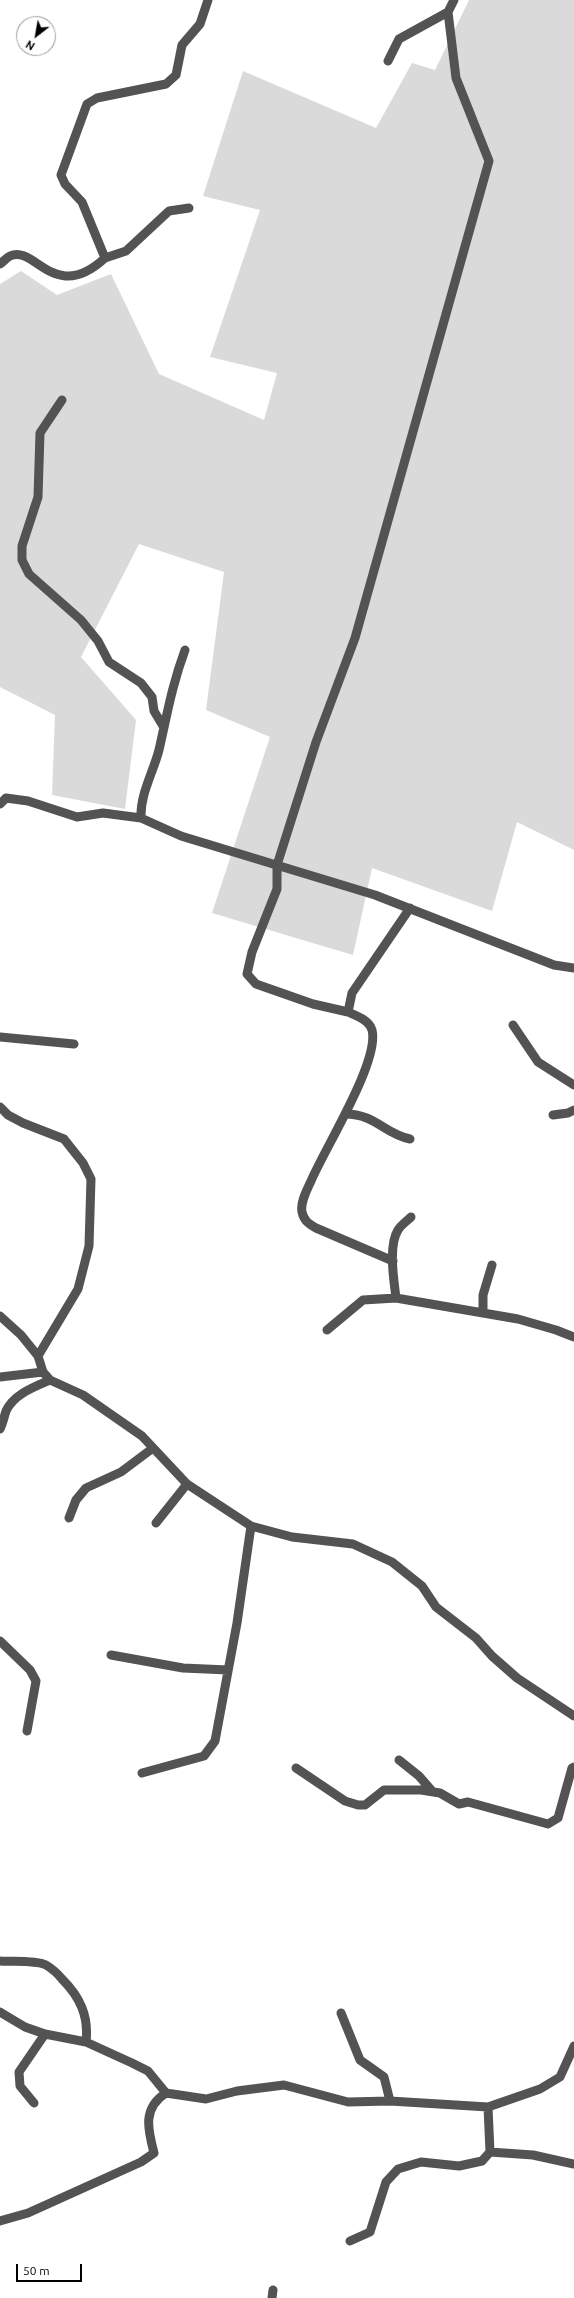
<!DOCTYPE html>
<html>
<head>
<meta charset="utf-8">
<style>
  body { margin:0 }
  #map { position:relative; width:574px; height:2298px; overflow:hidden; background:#fff; font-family:Ubuntu,sans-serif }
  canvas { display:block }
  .north { position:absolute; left:16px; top:16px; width:40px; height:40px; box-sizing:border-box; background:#fff; border:1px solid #999; border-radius:50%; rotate:211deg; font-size:11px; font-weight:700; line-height:16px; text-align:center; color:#000 }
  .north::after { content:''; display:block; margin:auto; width:14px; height:18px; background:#000; clip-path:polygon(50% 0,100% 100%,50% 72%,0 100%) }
  .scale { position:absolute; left:16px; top:2264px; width:66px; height:18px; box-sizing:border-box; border:2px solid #000; border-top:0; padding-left:5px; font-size:12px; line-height:14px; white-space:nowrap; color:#000; -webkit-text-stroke:3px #fff; paint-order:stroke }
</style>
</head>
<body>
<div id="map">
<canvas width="574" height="2298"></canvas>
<div class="north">N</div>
<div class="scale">50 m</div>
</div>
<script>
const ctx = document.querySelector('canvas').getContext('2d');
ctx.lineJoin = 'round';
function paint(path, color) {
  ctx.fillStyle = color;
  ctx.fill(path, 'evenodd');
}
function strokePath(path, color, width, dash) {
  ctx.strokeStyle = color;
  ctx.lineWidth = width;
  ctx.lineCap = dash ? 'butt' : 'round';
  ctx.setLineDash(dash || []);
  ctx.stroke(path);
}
paint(new Path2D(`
  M469,0H574V850L517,822L492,911L372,868L353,955L212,913L270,737L206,710L224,572L139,544L81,657L136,720L125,809L52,795L55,715L0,687V284L21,271L57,295L111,274L159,374L264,420L277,373L210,357L260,210L203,196L243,71L376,128L412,63L435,70Z`), '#dadada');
strokePath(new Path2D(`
  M388,61L399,39L448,12L454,0
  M189,208L169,211L126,251L105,258L82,202L65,184L61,175L87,104L97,98L166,84L176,75L182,45L200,24L208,0
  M0,264C3,262 6,258 10,256C35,244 54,305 105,258
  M62,400L40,433L38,497L22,546V560L29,574L81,620L98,641L109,662L141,683L152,697L154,711L163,726
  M0,804L6,798L28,801L77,817L103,813L141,818L181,836L375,895L554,965L574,968
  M141,818C140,794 153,773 159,750C167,715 172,685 185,650
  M348,1012L313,1004L256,984L247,974L252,952L277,889V865L316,742L355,638L489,161L456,78L448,12
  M513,1025L538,1062L574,1085
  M0,1037L74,1044
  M0,1107L8,1115L23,1123L64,1139L83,1163L91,1179L89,1246L78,1289L38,1356L43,1372L50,1380L83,1395L142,1436L187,1484L251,1526L292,1537L353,1544L392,1562L422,1586L436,1607L476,1638L492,1656L517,1678L574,1716
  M345,1114C376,1114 384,1134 410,1139
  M553,1115L568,1113L574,1110
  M393,1261L316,1228C309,1224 304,1221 302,1212C300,1202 307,1190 311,1181C325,1148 380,1061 372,1030C369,1020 357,1016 348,1012L352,993L410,908
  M396,1298C394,1281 388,1246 398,1230C401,1225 407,1221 411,1217
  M483,1313V1295L492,1265
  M0,1316L21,1335L38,1356
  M327,1330L363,1300L396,1298L518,1319L556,1330L574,1337
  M0,1377L43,1372
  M0,1429C3,1423 4,1417 6,1411C14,1394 34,1387 50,1380
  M69,1518L76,1500L86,1488L121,1472L153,1448
  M156,1523L187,1484
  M0,1641L30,1670L36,1681L27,1731
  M111,1655L183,1668L228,1670
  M399,1760L419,1776L432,1791
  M296,1768L345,1801L358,1805H365L384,1790H421L440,1793L459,1804L468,1802L548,1824L558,1818L572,1768L574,1767
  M142,1773L204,1756L215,1741L237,1623L251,1526
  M0,1961C12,1962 35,1960 46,1965C51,1968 58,1974 62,1979C80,1997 89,2016 86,2042
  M0,2012L25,2027L45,2034L86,2042L132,2063L148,2071L166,2093L206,2099L237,2091L284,2085L348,2102L390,2101L488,2107L540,2089L560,2077L574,2046
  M341,2013L360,2060L384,2077L390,2101
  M34,2103L20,2086L19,2072L45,2034
  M488,2107L490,2152
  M0,2221L28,2213L141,2162L154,2153C148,2130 142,2108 166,2093
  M350,2241L370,2232L386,2182L398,2169L421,2162L459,2166L482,2161L490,2152L533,2155L574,2164
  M272,2298L273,2290`), '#535353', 9);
</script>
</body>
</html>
